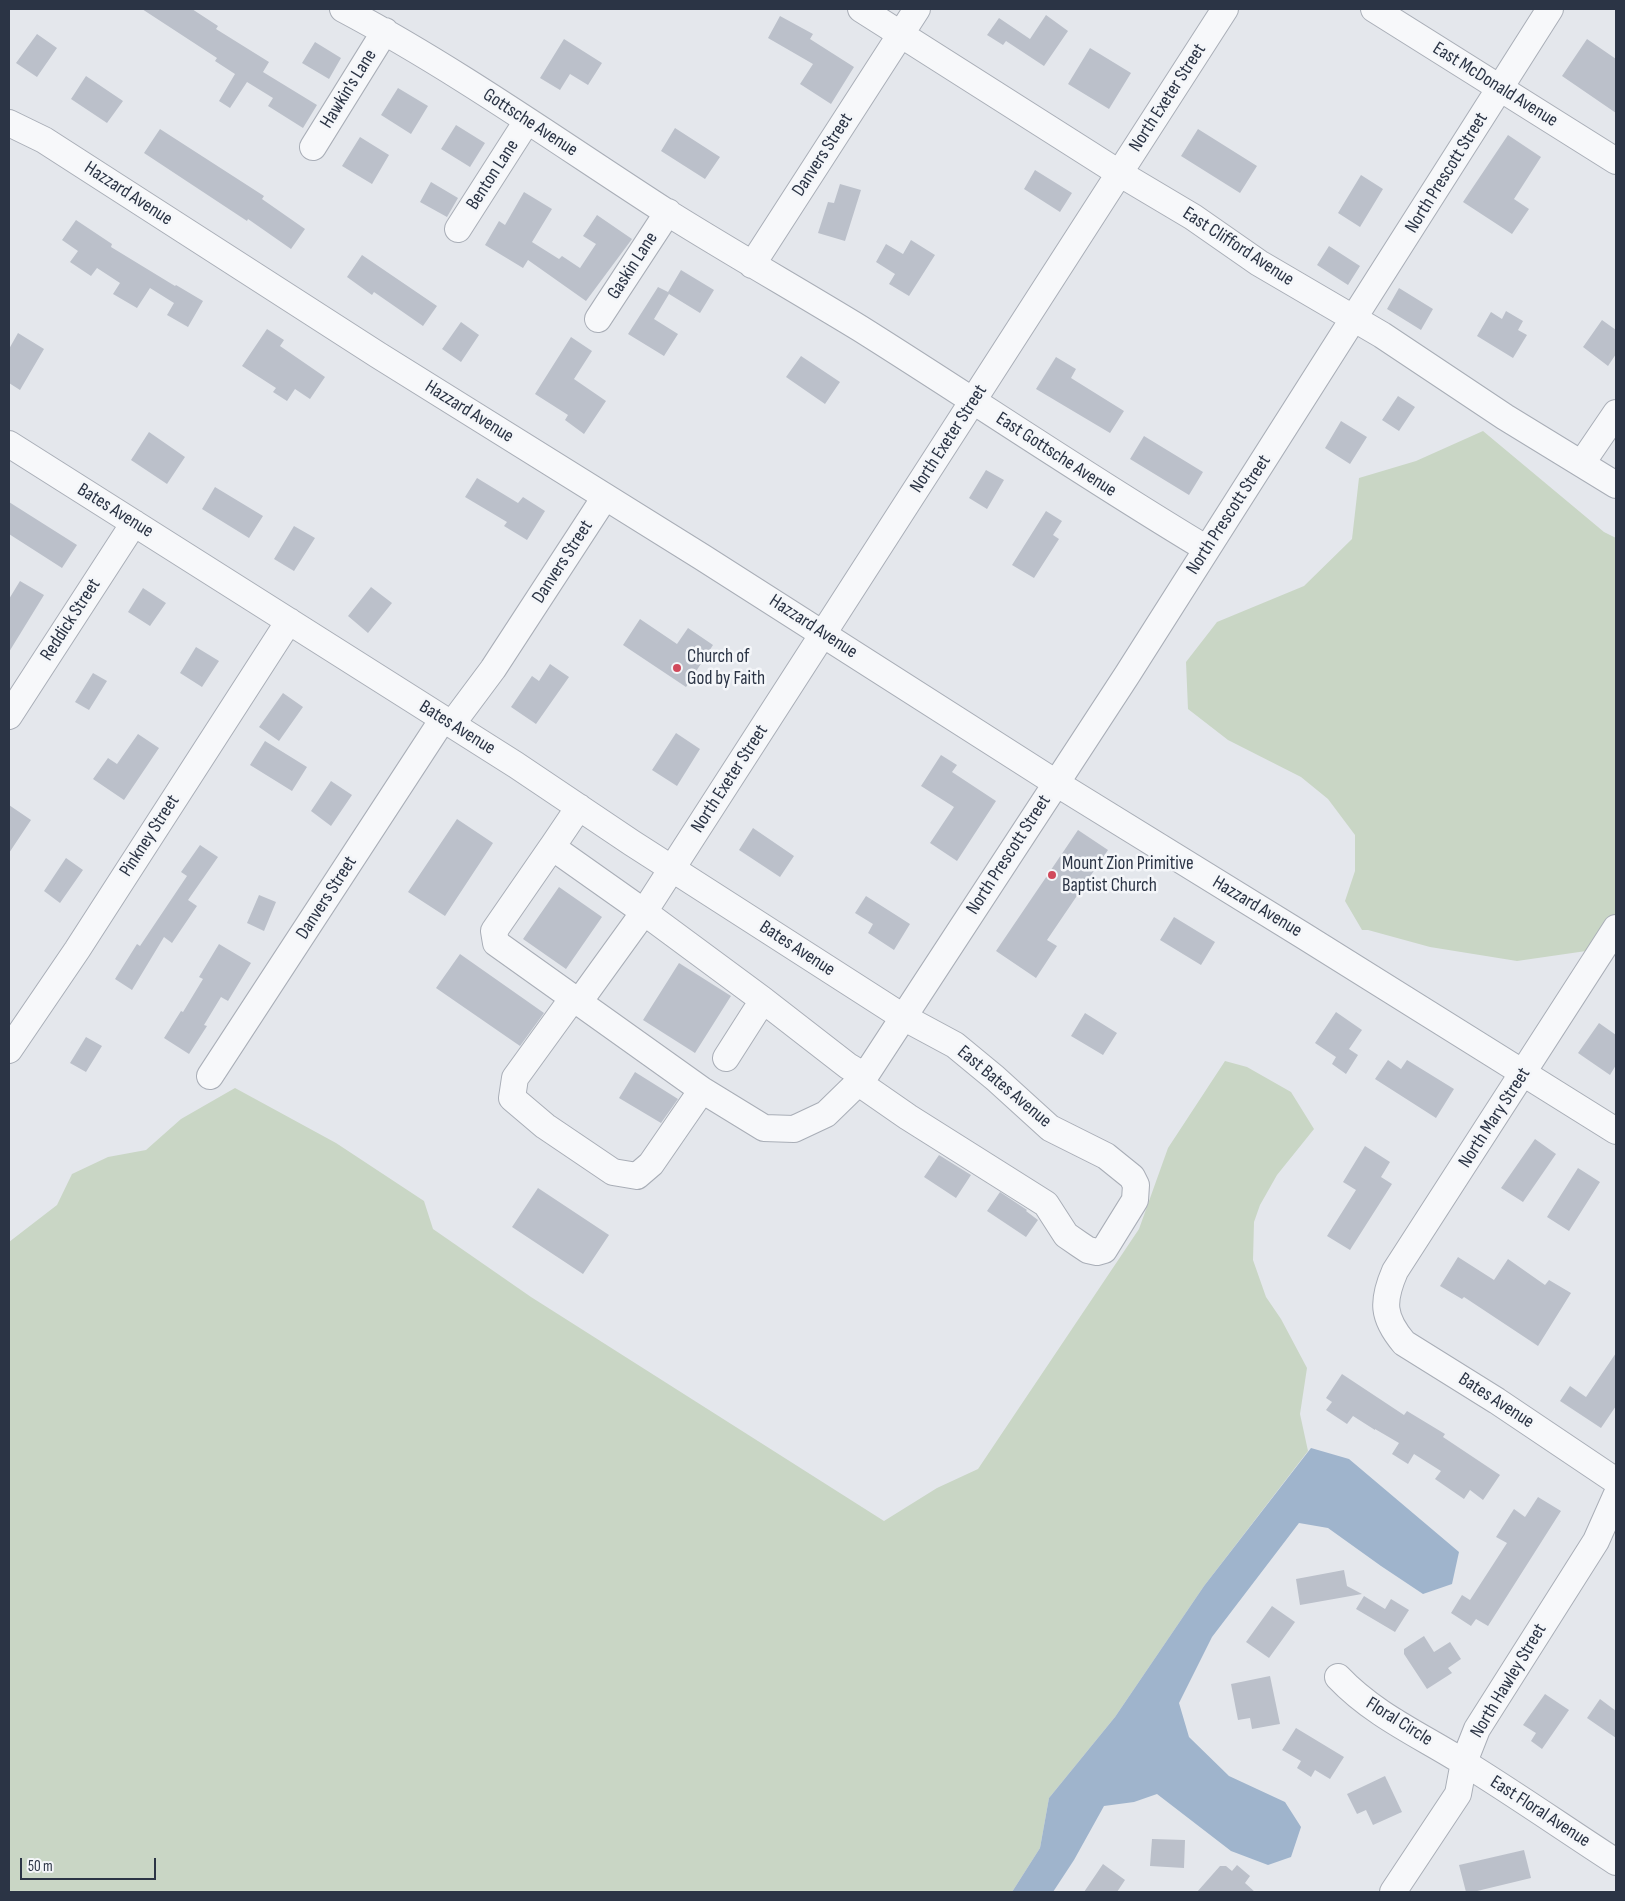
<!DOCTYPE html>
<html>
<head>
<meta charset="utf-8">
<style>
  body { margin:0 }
  #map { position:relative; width:1625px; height:1901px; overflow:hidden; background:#e4e7ec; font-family:"Sofia Sans Condensed",sans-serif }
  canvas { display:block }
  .frame { position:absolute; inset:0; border:10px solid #2b3445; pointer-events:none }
  .scale { position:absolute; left:20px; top:1858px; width:136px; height:22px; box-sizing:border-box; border:2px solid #2b3445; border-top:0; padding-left:6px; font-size:15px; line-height:18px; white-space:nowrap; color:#2b3445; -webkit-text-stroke:4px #f4f6f9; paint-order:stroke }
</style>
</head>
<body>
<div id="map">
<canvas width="1625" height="1901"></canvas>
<div class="frame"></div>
<div class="scale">50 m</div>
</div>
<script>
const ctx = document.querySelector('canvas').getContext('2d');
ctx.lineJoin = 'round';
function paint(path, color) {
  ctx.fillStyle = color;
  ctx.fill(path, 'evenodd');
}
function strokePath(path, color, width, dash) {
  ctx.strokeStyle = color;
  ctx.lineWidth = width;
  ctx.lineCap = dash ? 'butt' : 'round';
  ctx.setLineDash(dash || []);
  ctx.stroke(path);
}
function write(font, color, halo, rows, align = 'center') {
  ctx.font = font + ' "Sofia Sans Condensed",sans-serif';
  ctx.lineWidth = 5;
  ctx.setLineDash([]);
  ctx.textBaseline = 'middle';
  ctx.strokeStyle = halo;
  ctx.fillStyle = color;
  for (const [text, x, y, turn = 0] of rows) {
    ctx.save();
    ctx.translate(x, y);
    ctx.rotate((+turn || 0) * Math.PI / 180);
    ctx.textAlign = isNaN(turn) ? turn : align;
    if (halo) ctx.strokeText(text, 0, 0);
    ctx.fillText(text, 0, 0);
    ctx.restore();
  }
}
paint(new Path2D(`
  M1483,431L1604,532L1616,538V922L1600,949L1517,961L1430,947L1368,930H1362L1345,901L1355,871V835L1328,799L1301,777L1228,740L1188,709L1186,662L1217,622L1304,586L1352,539L1359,478L1416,461Z
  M1225,1061L1247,1067L1291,1092L1314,1129L1277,1175L1260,1205L1254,1222L1253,1260L1266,1297L1281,1319L1307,1368L1300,1414L1308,1451L1204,1586L1115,1717L1049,1798L1040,1848L1012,1892H9V1242L57,1205L72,1174L108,1157L146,1150L181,1119L235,1088L336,1143L424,1201L433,1229L531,1297L884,1521L937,1488L978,1469L1139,1229L1168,1148Z`), '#c9d6c5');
paint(new Path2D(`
  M1311,1448L1349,1459L1459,1552L1452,1584L1423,1594L1381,1566L1328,1528L1299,1523L1212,1637L1179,1703L1189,1737L1229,1776L1285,1802L1301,1827L1291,1857L1268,1865L1231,1851L1157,1794L1134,1802L1104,1806L1074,1860L1053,1892H1012L1040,1848L1049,1798L1115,1717L1204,1586Z`), '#9fb4cc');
paint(new Path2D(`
  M142,9H192L218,26L216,29L269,62L263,72L317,105L303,128L268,106L273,98L247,82L230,108L219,101L235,74L215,61L217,58Z
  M1046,15L1068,31L1044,66L1006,41L1003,45L987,35L999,18L1030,39Z
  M780,16L813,34L810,39L854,67L831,104L800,84L813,64L768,38Z
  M37,34L57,48L37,77L16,63Z
  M564,39L602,63L588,85L570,74L560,90L540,78Z
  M1587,39L1616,59V113L1562,76Z
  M315,42L341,58L329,79L302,63Z
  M1090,48L1131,73L1109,109L1068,84Z
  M86,76L123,101L107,123L71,99Z
  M398,88L428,106L411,134L381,115Z
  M456,125L485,143L470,167L441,149Z
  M675,128L720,157L705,179L661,151Z
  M160,129L264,196L262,199L305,229L291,249L248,219L247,221L144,153Z
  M1198,129L1257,166L1240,193L1181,156Z
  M1508,135L1541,157L1514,199L1529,209L1512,234L1463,202Z
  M360,137L389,155L372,184L342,166Z
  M1035,170L1072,193L1060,212L1024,189Z
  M1361,175L1383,189L1360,227L1338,213Z
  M431,182L458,198L447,217L420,202Z
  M840,184L861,190L845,241L818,233L828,202L834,203Z
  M524,192L552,209L532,242L559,259L562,256L580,268L596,244L583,236L597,215L632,239L586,301L528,260L523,268L485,245L499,221L505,225Z
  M76,220L112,244L111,247L175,286L176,285L203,301L188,327L167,315L174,303L150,288L137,308L113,294L120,283L97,268L91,276L70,262L78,251L62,240Z
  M911,240L935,255L909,296L889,284L895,274L876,262L886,244L903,254Z
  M1329,246L1360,266L1348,285L1317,265Z
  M362,255L437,306L423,326L374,292L372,295L347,277Z
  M681,270L714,290L700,313L669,294L654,319L678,334L664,356L628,334L658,287L668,292Z
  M1399,288L1433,309L1421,330L1387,309Z
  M1506,311L1523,321L1518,330L1527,335L1513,358L1477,336L1491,312L1502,319Z
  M1602,320L1616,330V354L1608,366L1583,347Z
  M461,322L479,335L461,362L442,349Z
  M267,329L284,340L280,346L325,377L310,399L295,389L287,401L273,392L276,388L242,366Z
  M18,333L44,349L20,390L9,383V349Z
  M571,337L592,351L574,379L606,401L584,434L565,420L568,415L535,394Z
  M801,356L840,382L825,404L786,377Z
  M1056,357L1076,369L1071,378L1124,411L1110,433L1036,389Z
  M1398,396L1415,407L1399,431L1382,420Z
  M1341,421L1367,437L1350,464L1325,448Z
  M149,432L185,457L167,484L131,460Z
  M1144,436L1203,472L1189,495L1130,459Z
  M986,470L1004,480L987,509L969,498Z
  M477,478L518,503L523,497L545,511L527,540L504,526L507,522L465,497Z
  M215,487L263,516L249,538L202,509Z
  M9,502L77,545L62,568L9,534Z
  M1046,511L1062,521L1053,535L1059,539L1034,578L1012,565Z
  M294,526L315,538L294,571L274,559Z
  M20,581L44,595L9,652V599Z
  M371,587L392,603L368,633L348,616Z
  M143,588L166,603L150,626L128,612Z
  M640,619L677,644L688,628L713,645L686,687L623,645Z
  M196,647L219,661L202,687L180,673Z
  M550,664L569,677L536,724L511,707L532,676L539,681Z
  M93,673L107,681L89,710L75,702Z
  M283,693L303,707L279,741L259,727Z
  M676,733L700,749L677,786L652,770Z
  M138,734L159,748L124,800L93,779L108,758L117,764Z
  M265,741L307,767L292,791L250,765Z
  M941,755L957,765L952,772L996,801L957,861L930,843L954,807L921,786Z
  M331,781L352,795L331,826L311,811Z
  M9,805L31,820L9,853Z
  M457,819L493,843L445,916L408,892Z
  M753,828L794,856L780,877L739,850Z
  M1078,830L1108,850L1047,940L1057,946L1036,978L996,951Z
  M200,845L218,857L188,900L197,906L172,943L164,937L132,990L115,979L137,944L140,946L187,876L181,872Z
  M66,858L83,870L60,903L44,891Z
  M559,887L602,917L566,969L523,939Z
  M259,895L276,902L264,931L247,923Z
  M866,896L910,924L894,950L868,933L873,924L855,913Z
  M1174,917L1215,942L1201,965L1160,940Z
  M219,944L251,963L228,1001L221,997L204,1025L207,1026L189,1054L164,1038L181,1011L183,1012L203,979L199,977Z
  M460,954L544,1013L520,1046L436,988Z
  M679,963L731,996L695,1053L643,1020Z
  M1336,1012L1362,1030L1349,1049L1358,1055L1346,1074L1332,1064L1336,1057L1315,1043Z
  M1085,1013L1117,1033L1103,1055L1071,1036Z
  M1599,1023L1616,1035V1065L1610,1075L1578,1053Z
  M86,1037L102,1046L86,1072L70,1063Z
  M1388,1060L1401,1069L1407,1060L1454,1089L1436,1118L1375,1079Z
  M635,1072L678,1099L661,1123L619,1098Z
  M1535,1139L1556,1154L1523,1202L1501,1188Z
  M1365,1146L1390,1162L1381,1177L1392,1184L1350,1250L1327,1236L1356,1190L1343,1182Z
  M939,1155L971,1175L956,1198L924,1177Z
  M1578,1168L1600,1182L1569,1231L1547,1217Z
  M538,1188L609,1235L583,1274L512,1227Z
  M1000,1192L1027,1210L1026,1211L1038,1220L1026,1237L987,1211Z
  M1458,1257L1494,1280L1508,1259L1545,1285L1549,1280L1571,1293L1538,1346L1464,1297L1462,1299L1440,1286Z
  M1616,1353V1406L1601,1428L1560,1401L1570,1386L1586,1397Z
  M1342,1374L1404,1415L1407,1411L1445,1434L1443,1437L1500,1475L1483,1500L1470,1490L1464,1499L1435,1479L1441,1471L1414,1454L1408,1464L1392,1454L1399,1443L1375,1429V1430L1353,1416L1347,1424L1326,1410L1332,1402L1326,1398Z
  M1538,1497L1561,1511L1488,1626L1476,1619L1471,1626L1451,1613L1462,1595L1470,1600L1507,1543L1496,1537L1514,1509L1525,1517Z
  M1344,1570L1347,1586L1362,1594L1300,1605L1296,1579Z
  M1364,1596L1385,1609L1391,1599L1409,1610L1395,1632L1356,1609Z
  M1272,1606L1295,1622L1269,1658L1246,1642Z
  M1424,1636L1434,1652L1450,1642L1461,1659L1448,1668L1452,1673L1427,1689L1404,1654V1649Z
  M1270,1676L1280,1724L1252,1729L1250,1718L1238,1720L1231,1684Z
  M1545,1694L1569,1710L1542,1749L1531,1741L1536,1733L1523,1725Z
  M1600,1699L1616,1711V1738L1587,1718Z
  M1296,1728L1344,1757L1330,1779L1315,1770L1311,1777L1297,1768L1301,1761L1282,1750Z
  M1385,1776L1402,1812L1373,1825L1366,1810L1357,1814L1347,1794Z
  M1152,1839L1185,1840L1184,1868L1150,1866Z
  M1524,1850L1531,1878L1473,1892H1466L1459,1865Z
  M1103,1864L1125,1880L1117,1892H1084Z
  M1237,1865L1250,1876L1245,1883L1255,1892H1197L1220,1866H1226L1232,1871Z`), '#bbc0ca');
const minor = new Path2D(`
  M343,9C456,69 561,144 668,213C732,253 797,290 861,329C977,402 1090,479 1207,549
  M861,9L1119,173L1193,217L1259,263L1382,335L1505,417L1616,485
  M1225,9L644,912L763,1000L848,1066L865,1076L1127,675L1550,9
  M1374,9L1616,161
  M9,123L44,140L378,355L702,557L1056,783L1304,936L1616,1131
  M313,147L385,31
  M458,229L527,121
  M752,265L917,9
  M598,319L668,212
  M9,444L516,765L632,843L903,1017L955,1045L995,1078L1050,1128L1106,1156L1132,1177L1136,1185L1135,1200L1104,1250L1097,1252L1088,1250L1079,1244L1066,1235L1046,1204L908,1117L859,1083
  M1582,463L1616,413
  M9,716L134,523
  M452,724L493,669L605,497
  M579,807L552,847L644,912L579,1002
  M552,847L494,931L496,943L702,1090L764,1128L794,1129L826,1114L865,1076
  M1616,928L1395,1271C1382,1301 1382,1317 1404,1343L1497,1401L1616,1481
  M573,998L515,1078L512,1098L545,1126L613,1172L637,1176L651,1164L702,1090
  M9,1050L77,950L289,621
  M726,1058L763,1000
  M210,1076L443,719
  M1338,1677C1374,1715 1420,1735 1463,1762C1515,1794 1565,1829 1616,1862
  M1393,1892L1458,1794L1464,1762L1477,1729L1596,1541L1616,1496`);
strokePath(minor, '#a9aeb7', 28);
strokePath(minor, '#f7f8fa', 26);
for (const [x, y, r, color] of [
  [677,668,5,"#d1495b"],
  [1052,875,5,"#d1495b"]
]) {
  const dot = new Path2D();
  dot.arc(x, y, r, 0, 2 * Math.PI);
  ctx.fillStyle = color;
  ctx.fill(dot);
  strokePath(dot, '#f4f6f9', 2);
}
write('19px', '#2b3445', '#f4f6f9', [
  ["East McDonald Avenue",1495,85,32],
  ["Hawkin's Lane",349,89,-58],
  ["North Exeter Street",1168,98,-57],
  ["Gottsche Avenue",530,123,33],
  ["Danvers Street",823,155,-57],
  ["North Prescott Street",1447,173,-58],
  ["Benton Lane",493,175,-57],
  ["Hazzard Avenue",128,194,33],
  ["East Clifford Avenue",1238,247,33],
  ["Gaskin Lane",633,266,-57],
  ["Hazzard Avenue",469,412,32],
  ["North Exeter Street",949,439,-57],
  ["East Gottsche Avenue",1056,455,33],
  ["Bates Avenue",115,511,32],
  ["North Prescott Street",1229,515,-57],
  ["Danvers Street",563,562,-57],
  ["Reddick Street",71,620,-57],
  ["Hazzard Avenue",813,627,33],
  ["Bates Avenue",457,728,32],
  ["North Exeter Street",730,779,-57],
  ["Pinkney Street",150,836,-57],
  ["North Prescott Street",1009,855,-57],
  ["Danvers Street",327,898,-57],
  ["Hazzard Avenue",1257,907,31],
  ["Bates Avenue",797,949,33],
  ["East Bates Avenue",1004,1087,40],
  ["North Mary Street",1495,1118,-57],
  ["Bates Avenue",1496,1401,33],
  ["North Hawley Street",1509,1681,-59],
  ["Floral Circle",1399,1722,32],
  ["East Floral Avenue",1540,1812,33]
]);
write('19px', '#2b3445', '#f4f6f9', [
  ["Church of",687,657],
  ["God by Faith",687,679],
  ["Mount Zion Primitive",1062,864],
  ["Baptist Church",1062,886]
], 'left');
</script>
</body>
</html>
